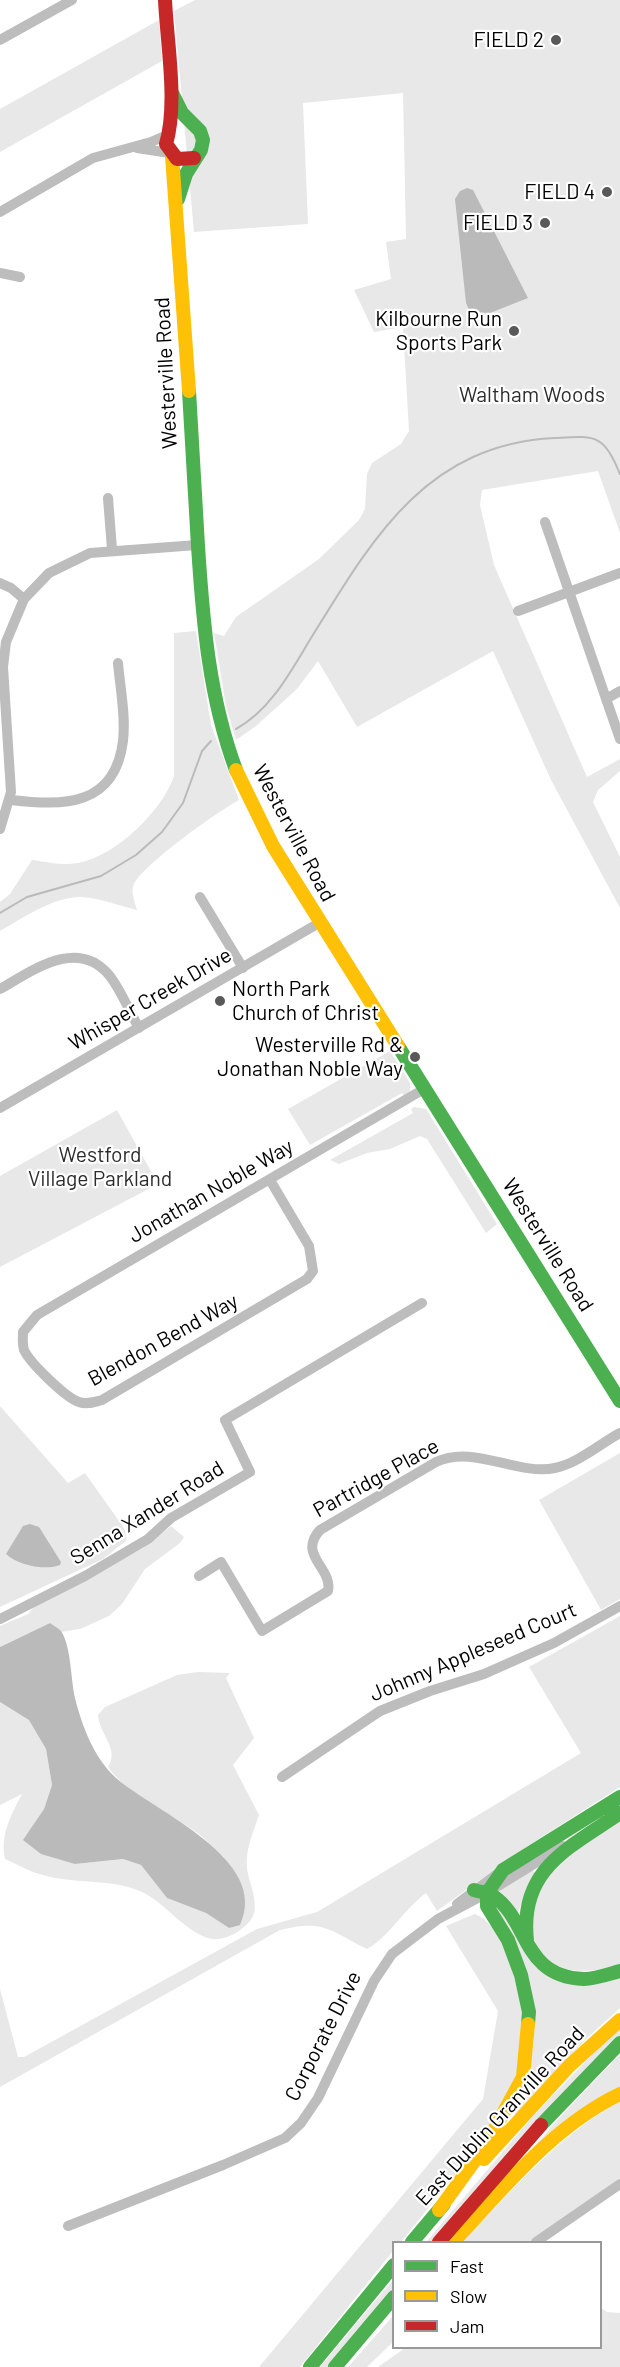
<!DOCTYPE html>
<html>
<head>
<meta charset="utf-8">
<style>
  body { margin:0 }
  #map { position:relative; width:620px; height:2367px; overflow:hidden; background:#fff; font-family:Barlow,sans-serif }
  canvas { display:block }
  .legend { position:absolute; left:392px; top:2241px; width:210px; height:108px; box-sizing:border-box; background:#fff; border:2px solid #999; margin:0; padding:8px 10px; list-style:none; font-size:18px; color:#000 }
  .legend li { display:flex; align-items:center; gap:12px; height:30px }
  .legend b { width:30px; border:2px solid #999 }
</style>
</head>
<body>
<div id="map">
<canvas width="620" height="2367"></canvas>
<ul class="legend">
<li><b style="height:8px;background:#4caf50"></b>Fast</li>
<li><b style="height:8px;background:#ffc107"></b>Slow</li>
<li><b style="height:8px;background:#c62828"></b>Jam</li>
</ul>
</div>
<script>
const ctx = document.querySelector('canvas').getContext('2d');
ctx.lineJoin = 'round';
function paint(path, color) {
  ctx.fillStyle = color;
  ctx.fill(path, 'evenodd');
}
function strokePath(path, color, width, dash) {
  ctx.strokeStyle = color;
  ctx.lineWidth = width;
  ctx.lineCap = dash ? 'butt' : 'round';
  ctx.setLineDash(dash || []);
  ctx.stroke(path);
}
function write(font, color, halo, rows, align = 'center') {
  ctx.font = font + ' Barlow,sans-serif';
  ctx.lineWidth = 4.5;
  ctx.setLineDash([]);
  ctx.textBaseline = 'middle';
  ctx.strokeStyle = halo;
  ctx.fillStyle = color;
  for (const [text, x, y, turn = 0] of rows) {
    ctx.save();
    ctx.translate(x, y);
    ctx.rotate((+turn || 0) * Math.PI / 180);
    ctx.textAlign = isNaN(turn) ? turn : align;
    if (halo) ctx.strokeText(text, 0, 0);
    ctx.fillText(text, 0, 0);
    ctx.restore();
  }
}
paint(new Path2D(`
  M195,0H620V533L598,471L482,490L480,505L494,565L587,777L620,759V771L598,790L593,802L620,857V908L551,780L493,651L357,727L318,661L297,689L256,726L236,740L226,706L214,633L224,636L236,617L319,559L359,520L365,509L367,474L372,463L401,444L409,431L403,327L374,332L354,290L391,279L386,242L406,239L403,93L303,103L308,224L194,232L174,11Z
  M159,20L162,61L0,152V109Z
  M196,631L211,725L239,800C217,812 145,863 134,884C130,892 135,902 137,910C120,906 100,898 82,897C54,896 23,918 0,931V902L10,894L32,860C47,862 63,866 78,863C116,856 162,811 174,776V633Z
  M390,1051L410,1083V1091L405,1097L402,1093L310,1145L288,1109Z
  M414,1107L426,1109L497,1224L486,1233L427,1139L420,1136L390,1149L367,1153L339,1164L330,1160L413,1113L411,1109Z
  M117,1110L158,1184L0,1267V1176Z
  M0,1406L68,1483L85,1473L124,1528L127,1540L103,1559L0,1607Z
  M620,1453V1599L601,1610L539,1500Z
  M171,1526L184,1537L180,1543L145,1569L122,1604L109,1616L80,1629L61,1632L50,1623L0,1647V1626L28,1614L35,1606L143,1548Z
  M620,1616V1787L523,1849L437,1911L426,1893C404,1909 390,1936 367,1949C329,1930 324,1919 280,1930L0,2087V1989L18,2057H24L257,1929L317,1912L581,1753L529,1667Z
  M198,1672L230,1673L226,1678L254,1738L233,1765L259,1815C253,1833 245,1850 247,1869C249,1882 260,1906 252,1918C245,1929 228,1940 214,1939C192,1938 165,1904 146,1894C114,1877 76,1885 43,1875C30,1872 17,1864 5,1859C0,1835 11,1815 22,1794L0,1805V1702L29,1719L46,1749L52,1785L44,1809L24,1840L75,1864L123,1859L141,1865L167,1898L206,1913L229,1928L224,1857C215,1849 206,1839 196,1832C167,1811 129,1797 108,1767C120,1749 99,1734 98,1715L105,1707L177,1675Z
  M620,1820V1965C580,1977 533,1974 532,1922C532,1915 529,1905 531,1899C542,1870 595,1838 620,1820Z
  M533,1870L535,1874L518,1912L514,1913L500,1891Z
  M497,1907L544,1972L620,1975V2008L587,2038L516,2115L513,2113L530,2068L534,2041Z
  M475,1914L483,1918L494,1929L508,1954L524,2016L518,2075L479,2145L401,2242H394L393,2251L300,2367H259L483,2099L498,2011L446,1926Z
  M620,2026V2036L435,2242H426L535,2114Z
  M620,2054V2090L504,2181L563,2114Z
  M620,2102V2178L532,2241L462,2242C507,2196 562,2131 620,2102Z
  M393,2280V2292L330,2367H320Z
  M601,2308L607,2312L620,2313V2367H378L405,2348H600Z
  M393,2316V2342L367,2367H348Z`), '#e8e8e8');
paint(new Path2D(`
  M467,188L473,190L528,298L490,313L470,312L466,303L455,199L460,191Z
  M30,1524L39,1527L61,1562L60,1565C46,1571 17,1565 6,1554L23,1526Z
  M50,1623C53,1625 58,1628 61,1631C71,1645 71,1681 75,1698C82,1726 94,1758 116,1778C155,1812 271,1859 240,1925L229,1928L206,1913L167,1898L141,1865L123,1859L75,1864L41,1854L23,1840L44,1809L52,1785L46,1749L29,1720L0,1702V1647Z`), '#bababa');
strokePath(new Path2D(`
  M236,729C269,711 289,675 308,643C370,543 423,445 554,438C595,436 603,433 620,474
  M0,913L27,897L101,876L136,855L162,832L183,803L202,751L211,741`), '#bababa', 2);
strokePath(new Path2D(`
  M0,40L72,0
  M137,148L170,153
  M0,212L93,158L151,142L167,135
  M0,273L20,277
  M108,498L112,549
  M545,522L620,739
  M0,583L11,588L24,599
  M518,611L620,573
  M606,699L620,691
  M11,800C63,806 115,807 123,741C126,716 120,687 118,663
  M0,829L11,792L3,667L6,642L24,599L49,573L90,553L197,545
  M200,897L243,968
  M0,989C32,971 77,937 109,975C121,990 129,1011 139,1028
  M0,1108L319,923
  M270,1180L309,1246L313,1271L307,1279L102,1400C94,1402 87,1405 79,1402C66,1398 30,1363 24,1350C22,1344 23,1338 23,1332L37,1315L424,1089
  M199,1576L221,1562L262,1631L328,1591C333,1568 297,1555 320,1530L436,1462C474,1444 517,1476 555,1468C578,1463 600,1444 620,1433
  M0,1619L85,1576L148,1539L171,1518L250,1472L225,1420L422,1303
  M282,1777L380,1711L430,1691L484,1674L554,1643L620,1606
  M457,1904L497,1874
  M68,2226L223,2165L285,2138L301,2123L318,2098L374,1981L392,1954L438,1919L487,1893L563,1846
  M536,2242L620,2184`), '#bdbdbd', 10);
strokePath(new Path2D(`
  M172,93L182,113L200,131L203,140L201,150L186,174L178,199
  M189,391C192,443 195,495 198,546C203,623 209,697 236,770
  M398,1046L620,1401
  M474,1890C479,1892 487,1892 492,1895C530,1920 521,1977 584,1979C595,1979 609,1974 620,1971
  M527,1940C519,1869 569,1848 620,1813
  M528,2024L529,2012L521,1975L508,1940L487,1906V1893L503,1870L620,1797
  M541,2125L620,2043
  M412,2242L444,2204
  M310,2367L394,2265
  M335,2367L394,2297`), '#4caf50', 14);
strokePath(new Path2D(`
  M172,156L189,391
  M236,770L273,846L398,1046
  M484,2159L569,2066L620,2020
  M439,2210L486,2145L523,2077L528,2024
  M453,2242C503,2189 553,2126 620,2094`), '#ffc107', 14);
strokePath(new Path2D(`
  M165,0C167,43 178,104 166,144L177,159L194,158
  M439,2242L541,2125`), '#c62828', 14);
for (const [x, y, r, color] of [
  [556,40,6,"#595959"],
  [607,192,6,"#595959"],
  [545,223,6,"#595959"],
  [514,331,6,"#595959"],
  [220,1001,6,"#595959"],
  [415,1057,6,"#595959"]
]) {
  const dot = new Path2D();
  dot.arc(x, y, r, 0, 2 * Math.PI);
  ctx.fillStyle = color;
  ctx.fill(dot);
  strokePath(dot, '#fff', 2);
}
write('21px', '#000', '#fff', [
  ["FIELD 2",544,40],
  ["FIELD 4",595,192],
  ["FIELD 3",533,223],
  ["Kilbourne Run",502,319],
  ["Sports Park",502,343],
  ["North Park",232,989,"left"],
  ["Church of Christ",232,1013,"left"],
  ["Westerville Rd &",403,1045],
  ["Jonathan Noble Way",403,1069]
], 'right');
write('21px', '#000', '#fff', [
  ["Westerville Road",166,373,-93],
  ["Westerville Road",294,833,62],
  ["Whisper Creek Drive",150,999,-30],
  ["Jonathan Noble Way",211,1191,-30],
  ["Westerville Road",548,1245,58],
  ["Blendon Bend Way",163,1340,-29],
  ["Partridge Place",376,1478,-29],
  ["Senna Xander Road",147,1513,-32],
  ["Johnny Appleseed Court",473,1652,-23],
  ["Corporate Drive",323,2036,-63],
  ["East Dublin Granville Road",500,2116,-47]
]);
write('21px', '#2c2c2c', '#fff', [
  ["Waltham Woods",532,395],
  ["Westford",100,1155],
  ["Village Parkland",100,1179]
]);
</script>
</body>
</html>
